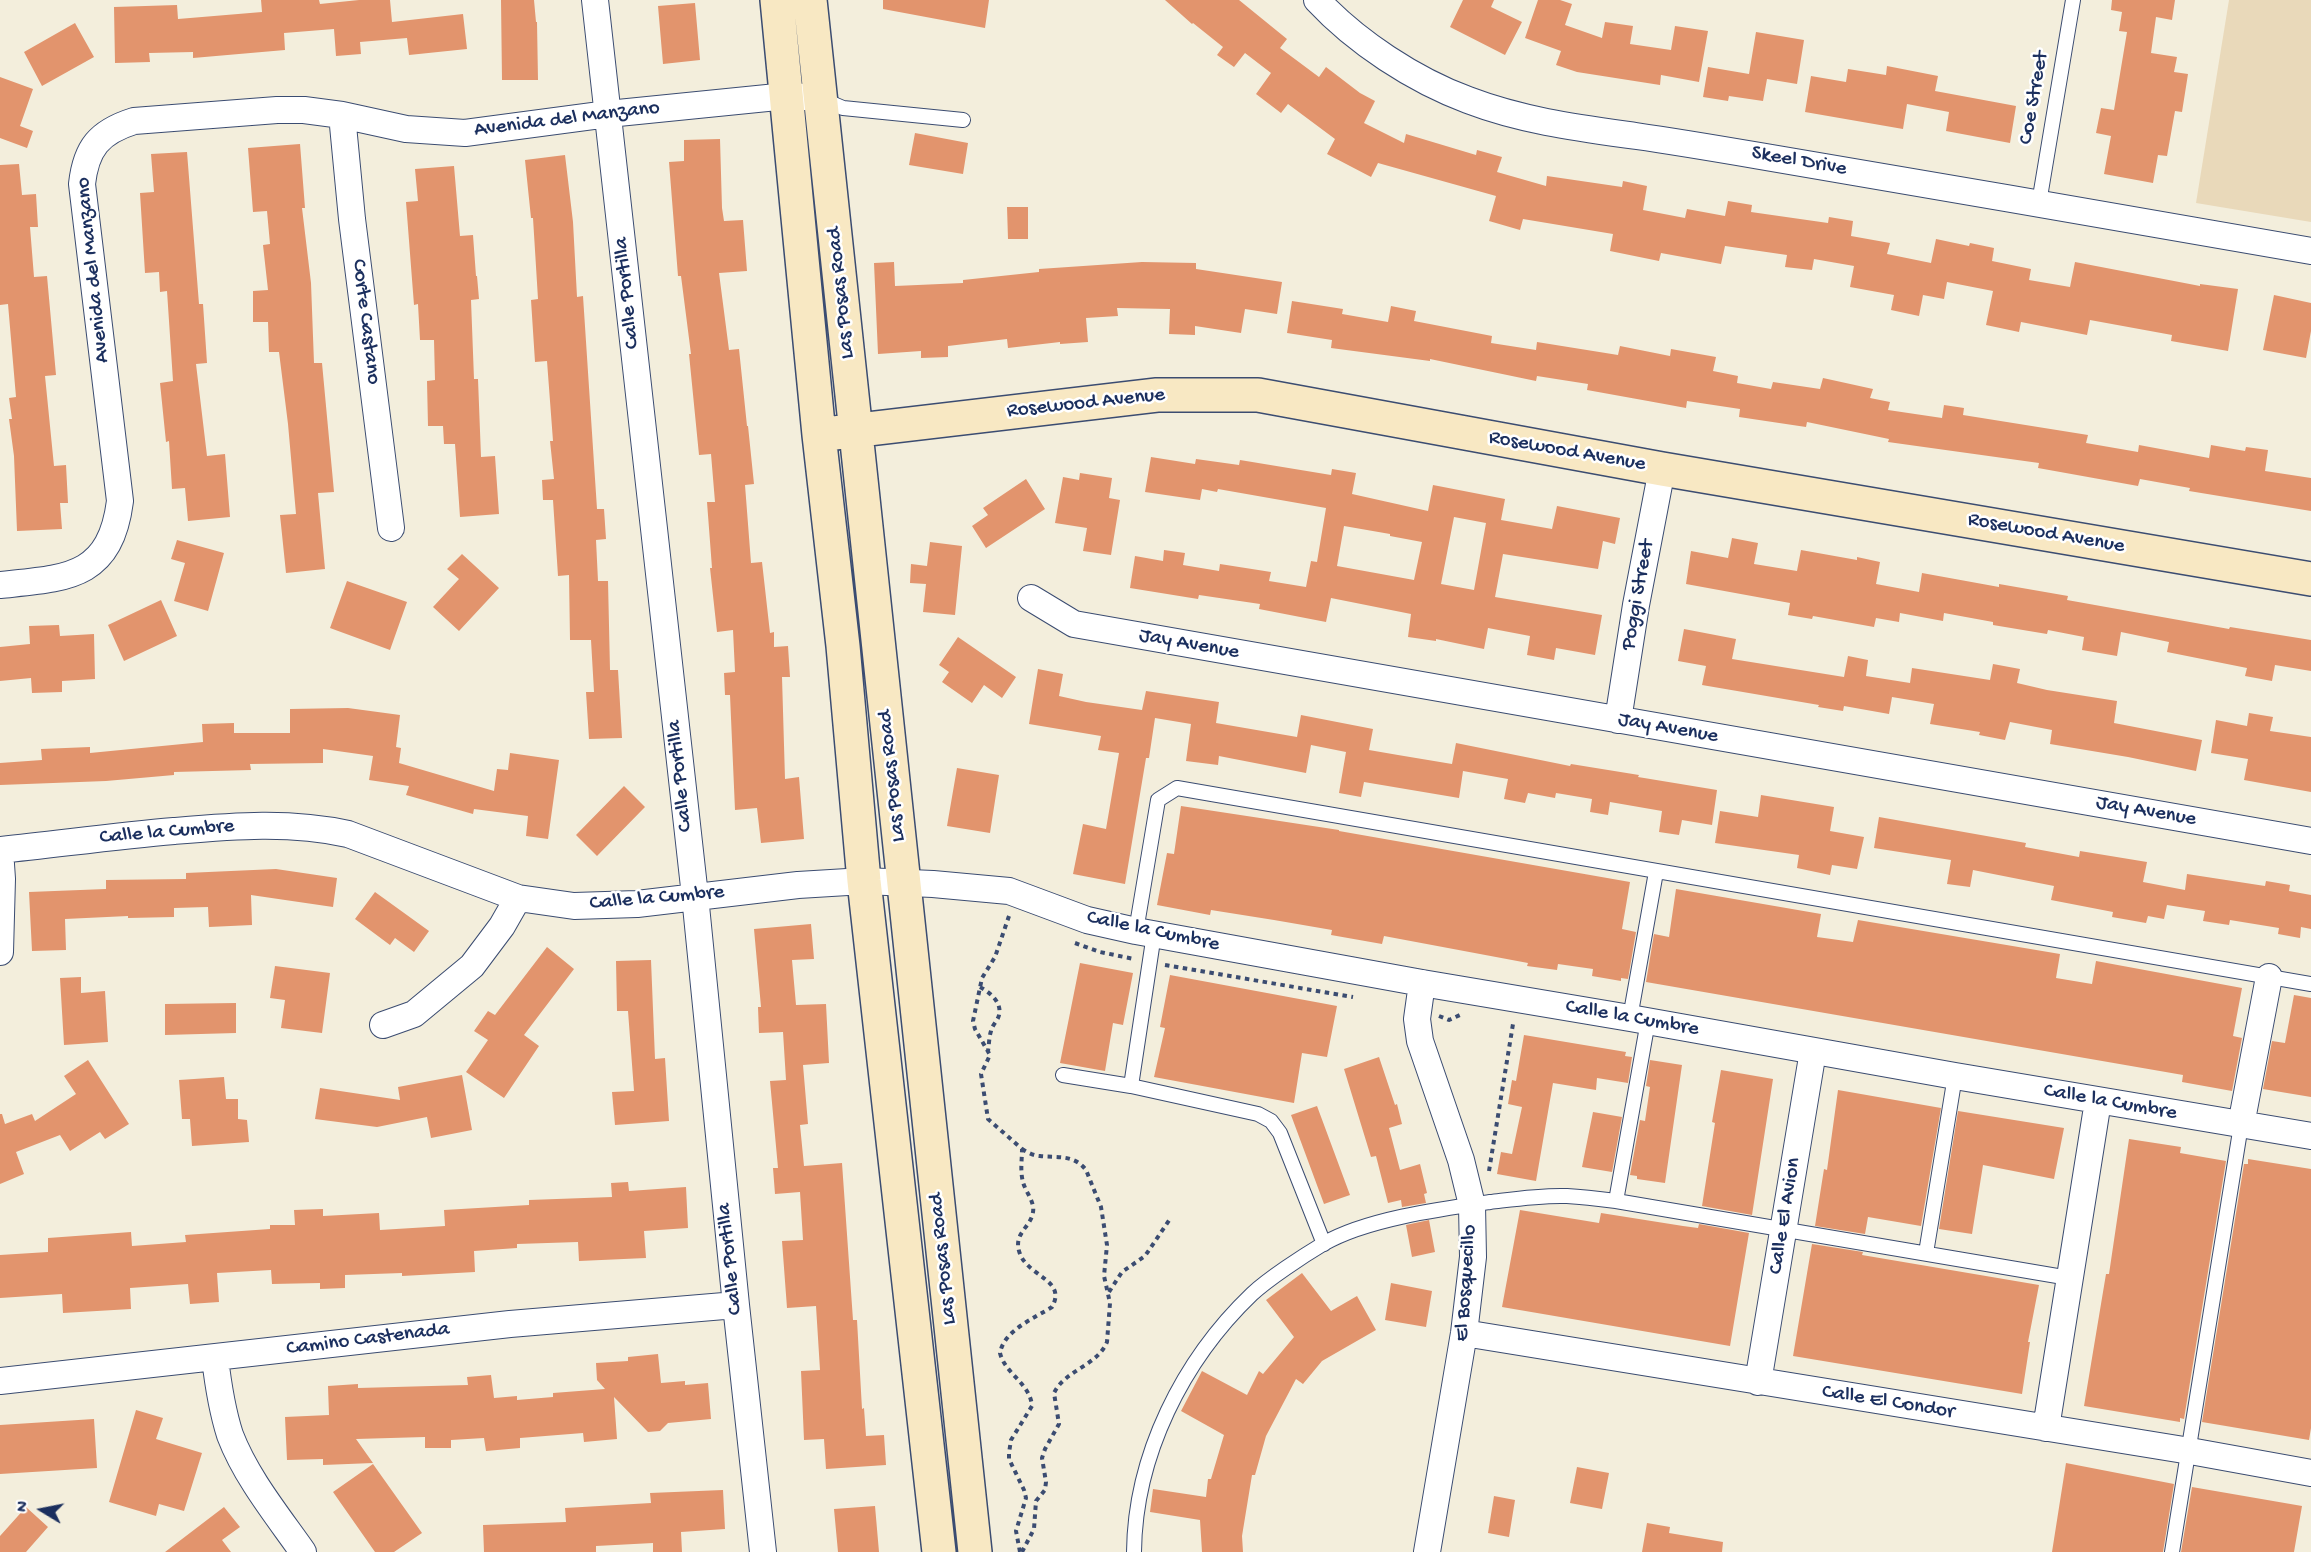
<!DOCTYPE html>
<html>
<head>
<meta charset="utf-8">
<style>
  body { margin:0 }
  #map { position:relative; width:2311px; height:1552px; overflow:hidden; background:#f3eedc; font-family:"Gochi Hand",sans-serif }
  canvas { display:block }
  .north { position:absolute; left:12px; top:1480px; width:60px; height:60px; -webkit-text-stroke:4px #fff; paint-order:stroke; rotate:280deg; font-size:16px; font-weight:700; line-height:24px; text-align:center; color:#1b2f5e }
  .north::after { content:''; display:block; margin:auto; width:21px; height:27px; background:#1b2f5e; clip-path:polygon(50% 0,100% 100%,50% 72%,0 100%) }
</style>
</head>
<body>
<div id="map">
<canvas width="2311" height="1552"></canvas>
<div class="north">N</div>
</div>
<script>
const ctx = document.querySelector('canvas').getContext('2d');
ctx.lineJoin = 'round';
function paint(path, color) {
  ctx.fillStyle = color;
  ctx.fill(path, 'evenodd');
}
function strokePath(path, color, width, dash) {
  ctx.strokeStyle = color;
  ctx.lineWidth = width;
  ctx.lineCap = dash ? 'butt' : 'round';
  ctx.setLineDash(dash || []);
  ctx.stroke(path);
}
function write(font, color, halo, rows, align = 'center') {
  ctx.font = font + ' "Gochi Hand",sans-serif';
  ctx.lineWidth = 5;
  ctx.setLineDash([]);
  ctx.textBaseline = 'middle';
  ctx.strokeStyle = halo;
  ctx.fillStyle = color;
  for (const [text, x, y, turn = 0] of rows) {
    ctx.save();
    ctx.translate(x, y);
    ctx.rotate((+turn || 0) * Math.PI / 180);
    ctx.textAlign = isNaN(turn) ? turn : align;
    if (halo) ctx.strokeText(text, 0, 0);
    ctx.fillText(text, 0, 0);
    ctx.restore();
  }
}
paint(new Path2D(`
  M2229,0H2311V222L2196,203Z`), '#e9d9ba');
paint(new Path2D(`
  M261,0H319L320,4L359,0H390L392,22L463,14L467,49L409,55L407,38L360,42L361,54L336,56L334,29L284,33L285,50L193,58V52L149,53L150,62L115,63L114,7L177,5L178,19L262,12Z
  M501,0H534L536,22H537L538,80H502Z
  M883,0H989L985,28L883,9Z
  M1165,0H1239L1287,39L1280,48L1319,77L1326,67L1360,93L1375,101L1364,123L1404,143L1406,134L1476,155L1477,150L1502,157L1497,172L1546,186L1547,176L1622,187L1623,181L1647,186L1643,210L1685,218L1687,209L1725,216L1728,201L1752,205L1751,212L1828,223L1829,217L1853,221L1851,236L1890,243L1887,254L1931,263L1936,239L1969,246L1970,243L1994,248L1992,261L2031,269L2029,280L2070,287L2075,262L2200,286V284L2238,289L2228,351L2171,341L2172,335L2090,320L2087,335L2021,322L2019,332L1986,325L1993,291L1947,282L1944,299L1923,295L1919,316L1891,310L1894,295L1850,287L1854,266L1814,259L1812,270L1785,267L1787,255L1725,246L1721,264L1661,253L1659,261L1610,251L1613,234L1523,219L1520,230L1489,221L1496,196L1378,163L1371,177L1327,154L1335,139L1288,104L1281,113L1256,94L1271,73L1245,53L1234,67L1217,55L1223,47L1193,23L1192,24Z
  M1463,0H1494L1491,7L1522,22L1505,55L1450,27Z
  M1538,0H1560L1572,4L1565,25L1602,38L1605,22L1633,26L1630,44L1671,50L1675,26L1708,31L1699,82L1661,75L1660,85L1577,72L1556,65L1561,51L1525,38Z
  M2112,0H2175L2172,20L2156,17L2151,53L2177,57L2174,72L2188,74L2182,112L2175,111L2167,156L2158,155L2153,183L2104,174L2111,136L2096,133L2101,108L2114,110L2127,32L2119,31L2122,12L2111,10Z
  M695,3L700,60L663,64L658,6Z
  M75,23L94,57L42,86L24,52Z
  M1756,32L1804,40L1797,84L1767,79L1763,101L1729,96L1728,101L1703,97L1708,67L1749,74Z
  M1887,66L1938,76L1935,91L2016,106L2010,143L1946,131L1949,112L1907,104L1903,129L1805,112L1811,76L1846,82L1848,69L1886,75Z
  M0,77L33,89L20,126L33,131L27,148L0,138Z
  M915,133L968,143L963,174L909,165Z
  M720,139L722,208L724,221L743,220L747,271L719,273L729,350L739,349L747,426H748L754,484L745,485L751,563L762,562L770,633L774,632V647L788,646L790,677H782L785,779L799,777L804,839L761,843L757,808L735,810L730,695H725L724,673L735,672L733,630L717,632L710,568H712L707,502H715L711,454L699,455L689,354H691L681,276H678L669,162L684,161V140Z
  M300,144L305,208H302L311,283L314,363H322L334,492L318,493L325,569L286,573L280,515L296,514L288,424L279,352H269L268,322H253V291L268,290L263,245L270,244L267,211L253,212L248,148Z
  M187,152L199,304H203L207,363L196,364L207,456L225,454L230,517L188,521L185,488L172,489L169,441L166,442L160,383L173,381L167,291L160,292L159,272L145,273L140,193L154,192L151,154Z
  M565,155L573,222L577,297L583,296L597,509H604L606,539L596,540L598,581H608L610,670H618L622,738L589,739L586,692H594L591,640H570L569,575L558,576L553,500H543L542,480L554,479L550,441H553L547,361L535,362L531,300L538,299L533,218H531L525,160Z
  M19,164L22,195L36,194L38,227H30L34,277L47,276L56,375L45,376L54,466L66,465L68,503H60L62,529L17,531L14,456L9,419H12L9,398L16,397L8,304L0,305V165Z
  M454,166L460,236L473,235L476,276H477L479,299L471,300L474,379H478L481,457L495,456L499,514L460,517L455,444H444L443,426H428L427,381L435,380L434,340H420L418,304L414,305L406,202L418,201L415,169Z
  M1007,207H1028V239H1008Z
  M894,262L895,286L963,283V280L1039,272V269L1142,262L1196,263V269L1282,282L1277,314L1245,309L1241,333L1195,326V335L1169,334L1170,309L1117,308L1118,316L1086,318L1088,342L1060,344V342L1008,348L1007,339L948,346V357L921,358V351L878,354L874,263Z
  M2274,295L2311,303V331L2306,358L2263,350Z
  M1292,301L1343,309L1342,314L1388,322L1391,306L1416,311L1414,321L1492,336L1491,343L1536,350L1537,342L1618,355L1620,346L1670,356L1671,349L1716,357L1713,371L1738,376L1737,383L1771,389L1773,382L1820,389L1823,378L1873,389L1870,398L1890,402L1888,410L1942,418L1944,405L1964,408L1963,415L2088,435L2086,443L2138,452L2139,445L2209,458L2211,445L2245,451L2246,447L2268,450L2265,471L2311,478V511L2189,491L2190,488L2140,479L2138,486L2038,468L2039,463L1888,442L1889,439L1807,422L1806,427L1739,417L1740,409L1687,401L1686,408L1648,401L1587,390L1588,384L1537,376L1536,381L1430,359V361L1331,348L1332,340L1287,333Z
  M1151,457L1195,464L1196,459L1239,465L1240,460L1331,475L1332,469L1356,473L1352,494L1428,511L1433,485L1505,499L1501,520L1552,529L1557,506L1620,518L1615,544L1603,541L1598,569L1503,554L1495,597L1602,615L1595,655L1556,648L1554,660L1527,655L1530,636L1488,628L1484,649L1436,639V641L1408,637L1411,614L1331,598L1326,622L1259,609L1260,604L1199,595L1198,599L1130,588L1135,556L1163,561L1164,550L1185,553L1183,565L1219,571L1220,564L1271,572L1269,581L1306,587L1311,561L1317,562L1326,508L1218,489L1217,492L1202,489L1200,500L1145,492ZM1454,517L1486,523L1474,590L1441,584ZM1344,526L1390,534V536L1422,542L1414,580L1337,566Z
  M1080,473L1112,478L1109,498L1120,500L1111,555L1083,551L1087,528L1055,523L1063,477L1079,480Z
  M1026,479L1045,509L986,548L972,526L988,515L983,508Z
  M1732,538L1758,543L1754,564L1797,571L1801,550L1857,560V557L1880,562L1876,584L1919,592L1922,573L1999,587V584L2068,596L2067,600L2229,629L2230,627L2311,640V671L2275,665L2272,681L2245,676L2247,668L2167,652L2169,642L2121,632L2117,656L2082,650L2084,637L2048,630L2047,634L1993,625V622L1944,613L1943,621L1900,613L1899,622L1876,618L1874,627L1813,616L1812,619L1788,615L1790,603L1686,584L1691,551L1728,558Z
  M177,540L224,553L208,611L174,601L185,563L171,559Z
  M930,542L962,546L955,615L923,612L926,584L910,583L911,564L927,566Z
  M462,554L499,588L459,631L433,607L459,579L447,569Z
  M347,581L407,602L390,650L330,628Z
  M161,600L177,636L124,661L108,625Z
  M59,625L60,636L94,634L95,679L62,681V692L32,693L31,678L0,681V647L30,644L29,626Z
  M1684,629L1736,639L1732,659L1844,677L1848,656L1868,660L1866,676L1910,683L1912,668L1990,680L1993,664L2020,669L2017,683L2047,690L2117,701L2114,723L2202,740L2196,771L2128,757L2050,744L2052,730L2010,722L2005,740L1979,735L1980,732L1930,724L1934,704L1892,697L1889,714L1844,706L1843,711L1818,707L1819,705L1702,685L1706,666L1678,661Z
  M958,637L1016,677L1002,698L984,685L972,703L942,682L949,672L939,665Z
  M1038,669L1063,674L1059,696L1086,702L1142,710L1146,691L1219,702L1216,723L1297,737L1301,715L1373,729L1369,750L1398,755L1452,764L1456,743L1570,766L1571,764L1639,775L1638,777L1717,790L1712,825L1682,820L1679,835L1659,832L1662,811L1610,802L1608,815L1590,812L1592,799L1556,793L1555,798L1528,793L1525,803L1504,799L1508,779L1463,771L1459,798L1364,782L1361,797L1339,793L1346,752L1311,745L1306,773L1219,756L1218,765L1186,761L1191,724L1155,718L1149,758H1146L1125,884L1073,874L1083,824L1106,829L1119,753L1098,750L1101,736L1029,724Z
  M348,708L400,715L396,747L401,748L399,763L494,791L497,769L508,770L510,753L559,760L548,839L526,836L528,816L474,809L473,814L406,795L409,786L369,780L373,756L323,749V763L250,764L251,770L174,772V775L106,781L0,785V763L42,760L41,749L90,747V753L203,742L202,724L234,723V733H290V709Z
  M2249,713L2273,717L2270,731L2311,737V792L2244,780L2248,759L2211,753L2216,720L2247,726Z
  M957,768L999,775L990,833L947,826Z
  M624,786L645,807L597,856L576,835Z
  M1761,795L1834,807L1830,831L1864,837L1857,869L1832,865L1830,875L1797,868L1799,855L1715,843L1720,811L1758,817Z
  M1181,806L1339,830V831L1630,882L1622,929L1636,932L1628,979L1621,978V981L1592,976L1593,969L1558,964L1557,970L1527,966L1528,963L1384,936L1382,944L1331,935L1332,930L1274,920L1211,910L1210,915L1157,905L1167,853L1174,854Z
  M1879,817L2026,843L2025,847L2079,857L2080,851L2147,862L2143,882L2185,890L2187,874L2265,886L2266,881L2290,885L2289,891L2311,895V929L2301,927L2300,938L2278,934L2279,928L2230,920L2229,925L2203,921L2205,911L2167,905L2164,919L2148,916L2146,923L2112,917L2113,912L2051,900L2054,886L1973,870L1970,887L1947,884L1951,860L1874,848Z
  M276,869L337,878L333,907L251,895L252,925L209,927L208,907L174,908V917L128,918V916L65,919L66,950L32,951L29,892L106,889V880L186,879V873Z
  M1676,889L1821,914L1817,937L1853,942L1858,920L2060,954L2056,978L2092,984L2096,961L2242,988L2233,1036L2242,1038L2232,1091L2182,1082L2183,1075L1646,982L1654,934L1669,937Z
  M375,892L429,931L414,952L395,938L390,945L355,919Z
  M811,924L814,959L792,960L796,1005L826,1004L829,1063L803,1065L808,1124L800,1125L804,1166L842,1163L853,1320H857L862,1409L864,1408L866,1436L884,1435L886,1465L826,1469L824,1439L804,1440L801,1371L820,1370L816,1306L787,1308L782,1241L803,1240L800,1192L775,1194L773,1168H778L770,1081L786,1080L783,1032L759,1033L758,1007H761L754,929Z
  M547,947L574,969L524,1035L539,1046L504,1098L466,1072L488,1040L474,1031L488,1011L495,1015Z
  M651,960L655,1059L665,1058L669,1121L615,1125L612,1092L634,1091L628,1011H617L616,961Z
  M1080,963L1133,973L1123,1025L1113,1023L1105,1071L1060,1063Z
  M275,966L330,973L322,1033L281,1028L285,1000L270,998Z
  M1170,975L1337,1006L1327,1057L1302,1053L1294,1103L1154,1077L1165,1028L1160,1027Z
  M81,977V993L105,991L108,1042L64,1045L60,978Z
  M2294,995L2311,998V1097L2263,1089L2272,1041L2285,1043Z
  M236,1003V1033L165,1035V1004Z
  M1524,1035L1626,1052L1625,1056L1632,1057L1628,1083L1597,1078L1596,1090L1553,1083L1536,1181L1497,1174L1501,1152L1512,1154L1522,1107L1508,1104L1512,1080L1516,1081Z
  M1379,1057L1395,1105L1397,1104L1402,1124L1389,1128L1400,1170L1420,1164L1427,1193L1424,1194L1426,1203L1402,1207L1401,1200L1388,1203L1376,1156L1371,1157L1344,1069Z
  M88,1060L129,1124L105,1139L100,1132L70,1151L60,1135L16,1152L24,1174L0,1184V1114H2L5,1124L32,1114L35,1121L76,1094L64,1076Z
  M1650,1060L1682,1065L1665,1183L1637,1179V1176L1630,1175L1640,1120L1645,1121L1650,1087L1646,1086Z
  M1721,1070L1773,1079L1752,1215L1702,1206L1715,1123L1712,1122Z
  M462,1075L472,1130L431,1138L427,1117L377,1127L315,1119L320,1088L400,1100L398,1087Z
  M224,1077L226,1099H238V1119L247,1120L249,1142L192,1146L190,1119H182L179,1080Z
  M1838,1090L1941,1108L1921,1226L1868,1217L1865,1234L1815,1226L1824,1169L1827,1170Z
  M1317,1106L1350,1195L1324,1204L1291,1115Z
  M1958,1111L2064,1128L2054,1179L1983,1165L1972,1234L1939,1229Z
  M1593,1112L1622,1117L1612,1172L1582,1167Z
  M2129,1139L2181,1147L2180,1153L2226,1161L2184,1419L2180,1418V1422L2084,1406L2106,1274H2109Z
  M2248,1159L2311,1169V1428L2309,1440L2202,1422L2244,1164H2248Z
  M628,1182L629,1191L686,1187L688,1228L644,1231L646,1258L579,1261L578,1242L517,1244V1248L474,1251L475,1272L402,1276V1273L345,1275V1288L320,1289V1283L272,1284L271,1270L217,1273L219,1302L190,1304L188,1284L130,1288L131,1309L63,1313L62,1294L0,1298V1255L48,1252V1238L131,1232L132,1246L186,1242L185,1235L270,1229V1225H295L294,1210L323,1209V1216L379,1213L380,1230L445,1226L444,1210L529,1205V1200L612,1197L611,1183Z
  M1520,1210L1599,1223L1601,1213L1683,1226L1698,1228L1699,1224L1749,1233L1730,1346L1502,1307Z
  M1429,1220L1435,1252L1412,1257L1406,1225Z
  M1812,1244L1863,1252L1862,1255L2039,1285L2028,1342H2030L2022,1394L1793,1356Z
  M1302,1273L1331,1311L1357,1296L1376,1330L1322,1361L1303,1384L1296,1379L1266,1436L1255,1475H1252L1242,1536L1243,1552H1202L1200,1520L1150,1512L1153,1489L1206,1497L1208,1479H1211L1224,1435L1181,1411L1202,1371L1247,1395L1259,1371L1263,1374L1294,1337L1266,1300Z
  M1391,1283L1432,1291L1426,1327L1385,1320Z
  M658,1354L661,1383L685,1381V1385L708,1383L711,1419L668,1423L660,1431L648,1432L614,1397L617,1439L584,1442L583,1433L520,1438V1448L486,1451L484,1438L451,1440V1448H425V1437L356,1439L373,1463L323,1465V1459L287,1460L285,1417L329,1415L328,1386L358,1384V1388L468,1385L467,1377L491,1375L494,1398L517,1396V1400L553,1397V1393L605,1389L597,1380L596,1363L628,1361V1357Z
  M136,1410L163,1418L156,1439L202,1453L184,1511L159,1504L156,1516L109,1502Z
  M94,1419L97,1468L0,1474V1425Z
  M2066,1463L2174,1484L2163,1552H2052Z
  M373,1464L422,1533L394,1552H375L333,1492Z
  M1577,1467L1609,1473L1602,1509L1570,1503Z
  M2192,1487L2302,1506L2294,1552H2181Z
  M723,1490L725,1529L681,1532L682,1552H653V1543L596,1546V1552H484L483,1525L566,1522L565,1508L651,1503L650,1493Z
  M1494,1496L1515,1500L1509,1537L1488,1533Z
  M875,1506L879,1552H838L834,1509Z
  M26,1507L48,1527L26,1552H0V1536Z
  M224,1507L240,1527L222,1540L231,1552H165Z
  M1647,1523L1670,1527L1669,1533L1723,1542L1722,1552H1642Z`), '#e2946d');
const service = new Path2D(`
  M822,99L843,108L963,120
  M2039,203L2073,0
  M1136,931L1158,800L1177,788L2311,984
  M1630,1018L1656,872
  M1063,1075L1131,1086L1258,1114L1271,1121L1280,1133L1324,1244
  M1131,1086L1154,934
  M1616,1201L1648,1021
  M1926,1253L1955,1076
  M1134,1552C1135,1455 1183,1360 1252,1294C1268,1279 1303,1256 1323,1244C1366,1219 1440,1209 1490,1202C1515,1199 1541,1195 1567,1196C1583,1197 1600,1199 1616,1201L2069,1278
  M2172,1552L2241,1125`);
const minor = new Path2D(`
  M595,0L695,896L736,1305L763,1552
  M1317,0C1356,42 1414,80 1468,100C1523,121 1579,128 1636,136C1678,142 1719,149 1760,156C1944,187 2127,219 2311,251
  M342,115L352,219L391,528
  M0,585C66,578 110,579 120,501L82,184C86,148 99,132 134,121L277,110H304L342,115L406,129L465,133L608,114L787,96L805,97
  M1031,598L1074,624L2311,841
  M1618,720L1636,605L1662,469
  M0,850C58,844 116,836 174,831C233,826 290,821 348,834L518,898L574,906L637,904L798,885L864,881L933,884L1009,891L1087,920L1136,931L1422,983L1630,1018L1955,1076L2311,1136
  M0,952L2,879L0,850
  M1422,983L1417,1019L1420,1041L1461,1160L1472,1205L1473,1257L1464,1333L1427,1552
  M383,1025L414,1014L472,966L502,926L518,898
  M2241,1125L2269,977
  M1464,1333L2190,1451L2311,1473
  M215,1358C218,1384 222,1410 230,1435C246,1477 277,1515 303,1552
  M0,1381L510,1324L736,1305
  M1758,1382L1813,1051
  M2046,1428L2098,1101`);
const secondary = new Path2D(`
  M777,0L819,435L843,646L864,881L939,1552
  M810,0L975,1552
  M834,433L1157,395H1258L1662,469L2311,579`);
strokePath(service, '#3b4c71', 16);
strokePath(minor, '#3b4c71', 28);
strokePath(secondary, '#3b4c71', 36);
strokePath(new Path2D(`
  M1009,916L995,957L982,978L973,1021L975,1029L990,1055L981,1074L988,1119L1022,1149C1022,1160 1020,1171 1023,1182C1025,1191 1035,1202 1033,1212C1031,1228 1012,1233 1020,1254C1029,1277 1067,1280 1052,1307C1035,1318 1004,1330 1000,1353C1005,1374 1030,1383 1032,1406L1011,1440L1009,1453V1459L1024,1490L1026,1498L1016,1531L1020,1552
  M1075,943L1100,952L1134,959
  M1165,965L1353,997
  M980,987C991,993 1004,1004 998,1018C996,1022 992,1026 991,1031C989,1037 989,1045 988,1051
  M1439,1016L1449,1020L1460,1015
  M1489,1171L1513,1024
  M1109,1292L1122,1272L1145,1256L1170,1219
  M1022,1552L1034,1529L1036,1501L1045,1490L1046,1482L1042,1458L1045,1449L1059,1424L1054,1393C1065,1370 1097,1366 1107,1342L1110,1303L1104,1276L1107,1245L1101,1207L1086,1170C1074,1154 1057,1158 1040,1156C1034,1156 1027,1152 1022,1149`), '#3b4c71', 4, [4.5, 4.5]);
strokePath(service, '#fff', 14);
strokePath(minor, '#fff', 26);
strokePath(secondary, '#f8e8c3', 33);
write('21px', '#1b2f5e', '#fff', [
  ["Coe Street",2035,98,-80],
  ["Avenida del Manzano",567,120,-7],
  ["Skeel Drive",1799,162,10],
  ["Avenida del Manzano",94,270,-96],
  ["Calle Portilla",628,293,-96],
  ["Las Posas Road",842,293,-96],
  ["Corte Castano",365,322,83],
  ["Rosewood Avenue",1086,404,-6],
  ["Rosewood Avenue",1567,452,10],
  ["Rosewood Avenue",2046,534,10],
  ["Poggi Street",1639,595,-80],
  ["Jay Avenue",1189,645,10],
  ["Jay Avenue",1668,729,10],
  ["Calle Portilla",681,776,-96],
  ["Las Posas Road",893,776,-96],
  ["Jay Avenue",2146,812,10],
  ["Calle la Cumbre",167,833,-5],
  ["Calle la Cumbre",657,899,-5],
  ["Calle la Cumbre",1153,932,12],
  ["Calle la Cumbre",1632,1019,10],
  ["Calle la Cumbre",2110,1103,10],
  ["Calle El Avion",1786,1216,-81],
  ["Calle Portilla",731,1259,-96],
  ["Las Posas Road",944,1259,-96],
  ["El Bosquecillo",1467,1283,-86],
  ["Camino Castenada",368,1340,-7],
  ["Calle El Condor",1888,1403,9]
]);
</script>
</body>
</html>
